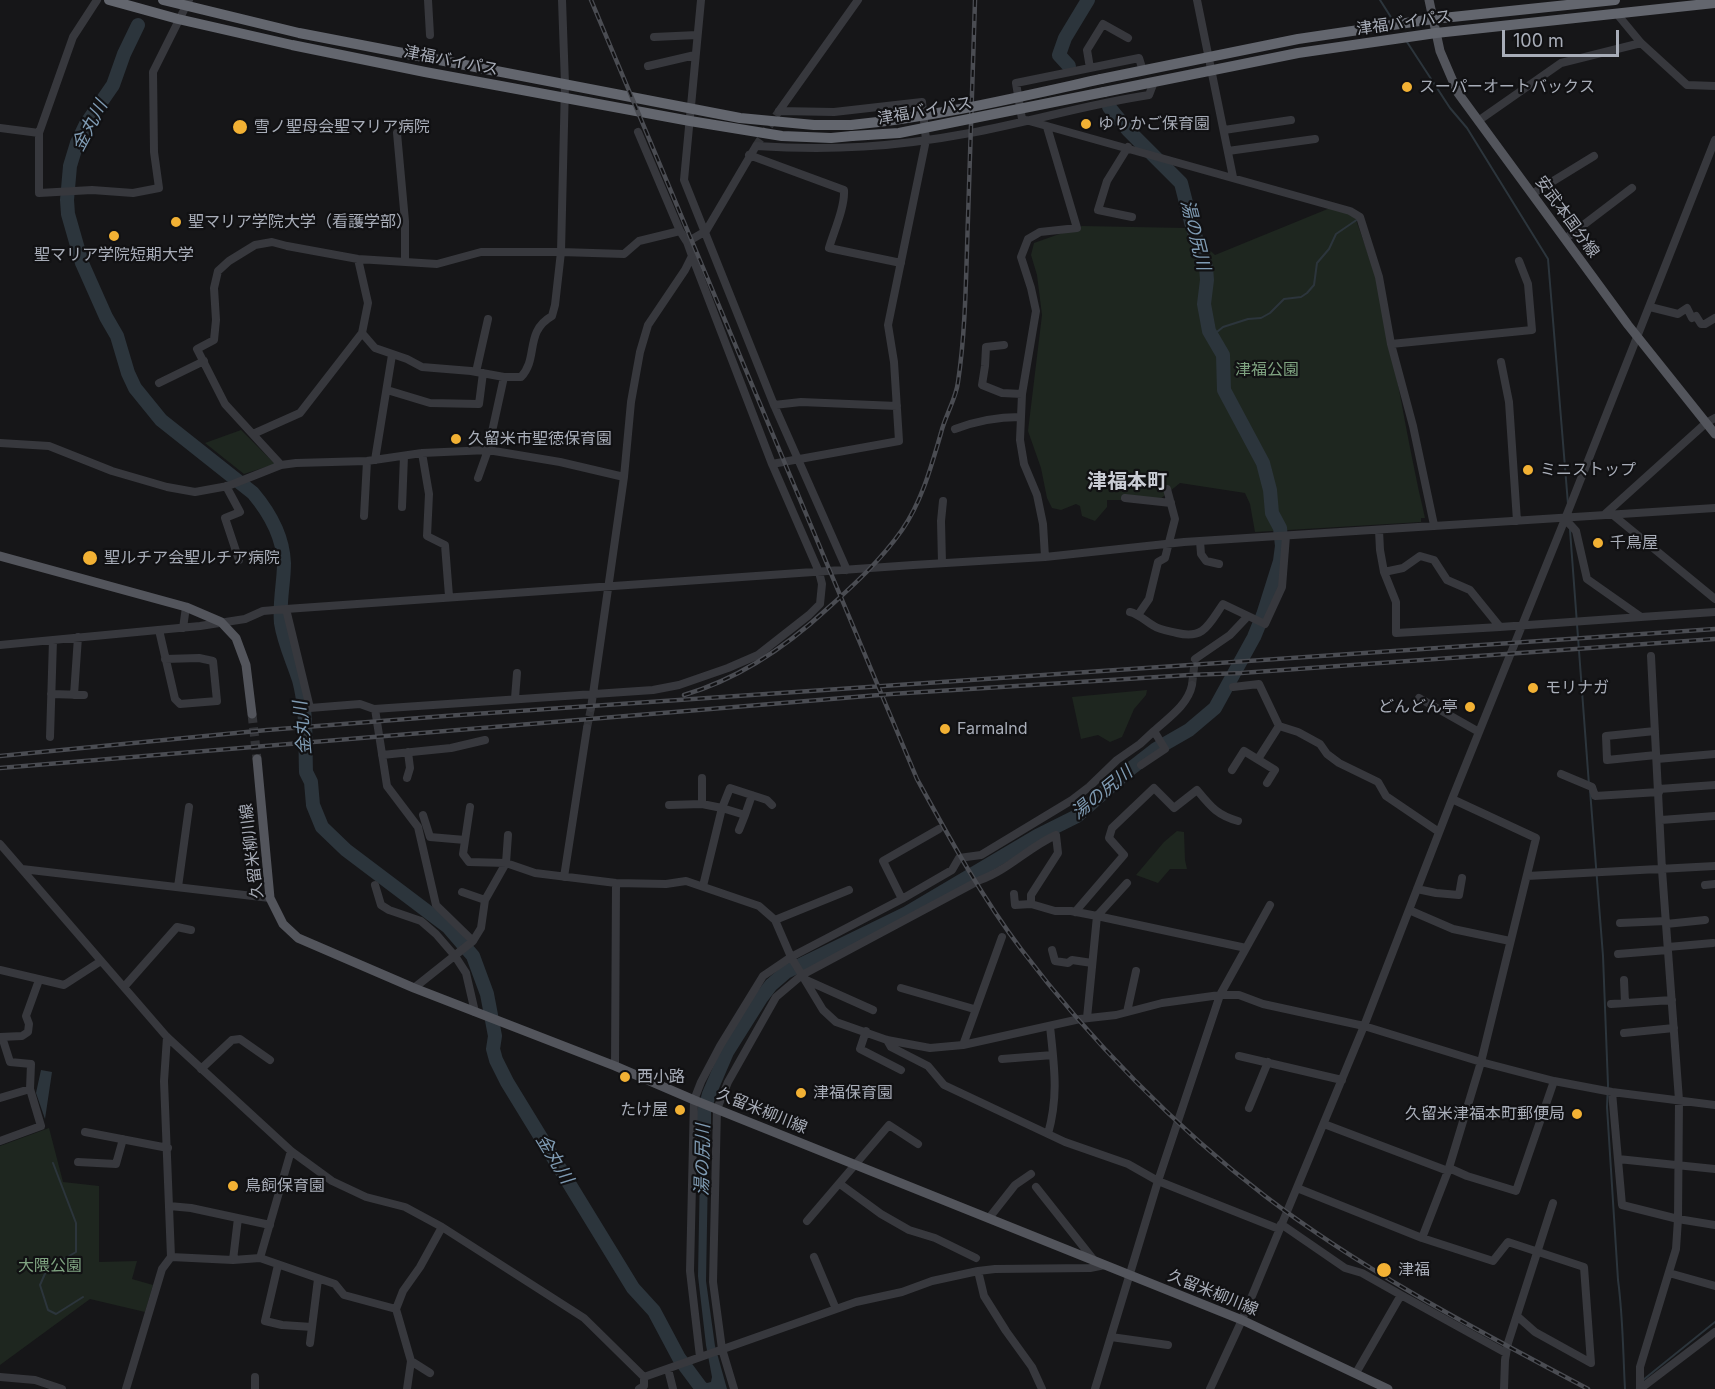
<!DOCTYPE html>
<html>
<head>
<meta charset="utf-8">
<style>
  body { margin:0 }
  #map { position:relative; width:1715px; height:1389px; overflow:hidden; background:#161618; font-family:Inter,sans-serif }
  canvas { display:block }
  .scale { position:absolute; left:1502px; top:30px; width:117px; height:27px; box-sizing:border-box; border:3px solid #a8adb8; border-top:0; padding-left:8px; font-size:18px; line-height:21px; white-space:nowrap; color:#a8adb8; -webkit-text-stroke:4px #111113; paint-order:stroke }
</style>
</head>
<body>
<div id="map">
<canvas width="1715" height="1389"></canvas>
<div class="scale">100 m</div>
</div>
<script>
const ctx = document.querySelector('canvas').getContext('2d');
ctx.lineJoin = 'round';
function paint(path, color) {
  ctx.fillStyle = color;
  ctx.fill(path, 'evenodd');
}
function strokePath(path, color, width, dash) {
  ctx.strokeStyle = color;
  ctx.lineWidth = width;
  ctx.lineCap = dash ? 'butt' : 'round';
  ctx.setLineDash(dash || []);
  ctx.stroke(path);
}
function write(font, color, halo, rows, align = 'center') {
  ctx.font = font + ' Inter,"Noto Sans JP",sans-serif';
  ctx.lineWidth = 4.5;
  ctx.setLineDash([]);
  ctx.textBaseline = 'middle';
  ctx.strokeStyle = halo;
  ctx.fillStyle = color;
  for (const [text, x, y, turn = 0] of rows) {
    ctx.save();
    ctx.translate(x, y);
    ctx.rotate((+turn || 0) * Math.PI / 180);
    ctx.textAlign = isNaN(turn) ? turn : align;
    if (halo) ctx.strokeText(text, 0, 0);
    ctx.fillText(text, 0, 0);
    ctx.restore();
  }
}
paint(new Path2D(`
  M1335,206L1355,217C1362,237 1370,258 1376,278C1395,357 1406,438 1425,518H1421V522L1255,532L1250,504L1245,493L1180,483L1159,500H1107V507L1095,521L1082,516L1080,506L1076,504L1061,510L1052,508L1047,498L1041,468L1028,431L1042,315L1037,275L1031,255L1034,243L1082,226L1186,228L1215,255Z
  M241,430L275,464L244,474L205,443Z
  M1147,690L1146,695L1134,709L1122,737L1110,742L1098,735L1081,739L1072,697Z
  M1177,831L1184,832L1185,860L1187,869H1170L1158,883L1136,875L1164,842Z
  M49,1128L63,1182L99,1186V1262L137,1261L132,1279L153,1285L145,1312L90,1299L0,1365V1146Z`), '#1e261f');
paint(new Path2D(`
  M41,1070L52,1072L45,1119L36,1093Z
  M701,1113L709,1116L706,1281L715,1346L727,1389H697L669,1346L673,1343L702,1381L707,1383L711,1382L712,1377L706,1345L698,1276Z`), '#2c353c');
strokePath(new Path2D(`
  M1380,0L1394,22
  M1407,42L1450,108L1467,128L1548,259L1568,504
  M1212,336L1223,327L1248,319L1261,318L1270,313L1284,299L1301,297L1307,293L1314,285L1317,263L1329,249L1336,234L1358,219
  M1570,530L1589,785
  M1590,790L1603,956L1608,1085L1607,1107L1618,1280C1623,1316 1623,1353 1625,1389
  M53,1163L76,1223V1252L47,1269L40,1285L48,1310L56,1314L83,1297
  M1643,1380L1715,1322`), '#2c353c', 2);
strokePath(new Path2D(`
  M138,25L124,54L113,85L86,124L77,143L70,166L67,200L68,214L82,263L106,317L117,336L128,373L135,388L161,420L253,493C269,512 283,537 284,563C284,583 279,602 281,623C284,643 293,661 299,680C307,709 305,742 306,772L311,782L313,805L322,827L346,850L448,927L473,956L487,994L495,1036L493,1049L496,1060L507,1082L633,1288L654,1311L679,1358L702,1389
  M1069,66L1059,55L1065,38L1088,0
  M704,1132V1112L709,1094L727,1052L761,998L771,985L786,972L907,913L1037,836L1077,816L1129,770L1156,749L1189,730L1215,708L1254,637L1263,615L1280,561L1282,546L1280,528L1272,513L1270,490L1263,463L1224,390L1223,355L1209,331L1204,304L1207,280L1206,267L1192,226L1181,183L1128,130L1109,107`), '#2c353c', 14);
strokePath(new Path2D(`
  M756,146L779,111
  M1192,685L1195,659
  M587,728L591,708`), '#333438', 8, [8, 4]);
strokePath(new Path2D(`
  M252,714L257,759`), '#333438', 9, [9, 4.5]);
strokePath(new Path2D(`
  M97,0L73,37L39,133V193L92,190L133,193L159,188L154,152L153,72L189,0
  M428,0L430,35
  M701,0L684,180L774,405L847,570
  M1197,0L1233,177
  M1617,14L1641,43L1687,85L1715,86
  M654,37L697,35
  M648,66L695,55
  M1090,68L1087,50L1103,24L1128,38
  M1143,71L1139,58L1016,83L1022,119L1350,211L1360,217L1379,277L1391,344L1413,426L1434,525
  M779,111L858,0
  M1478,121L1561,63L1641,43
  M0,128L39,133
  M1224,130L1291,120
  M638,132L680,231
  M397,133L405,221V262
  M1128,147L1107,181L1098,210L1132,217
  M1228,151L1315,139
  M749,155L844,190C845,207 834,231 829,248L901,263
  M1532,194L1594,156
  M1565,239L1632,188
  M687,242L706,231L756,146C832,151 895,147 970,133C1030,122 1088,104 1149,95L1154,82
  M1650,307L1678,314L1687,308L1692,318L1696,316L1701,324H1705L1715,318
  M362,333L375,348L407,359L422,367L471,371L504,377H521C539,358 524,332 552,316L555,305L561,252L565,84L562,0
  M1391,344L1532,330L1528,284L1519,261
  M1004,345L986,347L985,366L982,385L1002,393L1022,394
  M1501,362L1509,402L1517,521
  M476,372L488,319
  M159,383L204,361
  M387,390L430,403L479,404L483,373
  M774,405L801,402L897,406
  M955,429C976,421 997,417 1020,417
  M253,434L300,413L362,333L368,303L358,259
  M0,443L49,446L112,471L167,487L195,492L228,486L281,465L296,463L367,461L422,453L488,450L560,462L624,477
  M422,453L429,494L427,536L445,545L449,596
  M375,460L392,355
  M772,464L899,441L894,362L888,325L926,140L922,102L834,112L779,111
  M281,465L225,404L197,349L214,340L216,320L214,288L218,271L229,261L255,245L272,242L287,246L358,259L437,264L481,252H561L624,254L639,241L680,231L687,242L692,256L685,270L648,325L640,352L631,402L624,477L591,708
  M478,478L488,450L504,377
  M226,486L240,512L225,518L239,560
  M1125,498L1171,503
  M402,507L404,456
  M1604,515L1706,423L1715,418
  M1613,515L1715,599
  M364,516L367,461
  M1565,519L1576,531L1587,579L1641,617L1715,612
  M1379,530L1380,550L1384,572L1396,602V633L1500,627
  M1200,541L1201,554L1206,561L1219,564
  M1045,557L1043,524L1037,495L1024,464L1020,440L1022,394L1036,311L1031,288L1021,257L1028,239L1040,232L1077,228L1047,127
  M942,563L941,521L943,501
  M1384,572L1403,568L1420,556L1434,560L1447,580L1470,590L1500,627L1641,617
  M286,609L310,708L360,704L374,709L653,690L679,685L728,668L758,655L809,615L820,604L822,584L819,572L772,464L692,256
  M1130,612C1139,614 1145,621 1154,626C1160,630 1169,631 1177,633C1204,640 1209,624 1223,604L1265,624L1282,587L1286,536
  M1138,615L1149,599L1158,562L1165,558L1175,519L1167,489
  M183,628L186,607
  M159,630L175,699L180,704L217,701L213,661L199,658L165,659
  M0,645L200,626L245,619L263,611L286,609L913,565L1045,557L1184,542L1715,508
  M1195,659L1230,635L1247,617
  M1233,687L1259,684L1279,726
  M51,694L84,695
  M74,695L78,637
  M515,698L517,673
  M1419,698L1479,732
  M375,709L387,786L418,827L436,905L473,941
  M1655,731L1606,736L1607,760L1656,755
  M50,737L53,640
  M382,755L451,748L485,740
  M1258,759L1279,726L1298,732L1320,744L1327,754L1339,763L1378,782L1386,796L1439,832
  M1657,759L1715,754
  M1141,765L1165,749L1154,731C1168,718 1188,705 1192,685
  M1232,770L1244,751L1275,770L1267,783
  M1561,774L1592,787L1595,796L1659,792
  M407,778L410,768L408,752
  M1659,789L1715,785
  M702,804V778
  M669,805L702,804L722,808L703,886
  M470,807L463,854L469,862L506,863L508,835
  M423,815L430,837L465,840
  M745,815L752,795
  M1661,820L1715,816
  M739,830L745,815L722,808L730,788L767,800L772,805
  M0,844L167,1037L291,1151L332,1181L366,1197L405,1207L442,1227L584,1318L644,1377
  M22,869L270,898
  M1527,876L1715,866
  M564,877L587,728
  M375,885L381,905L389,910L421,921L436,934L455,956L466,973L475,1012
  M1705,885L1715,884
  M178,887L189,807
  M1417,889L1436,893L1459,895L1462,878
  M462,892L485,900
  M1014,894L1015,905L1031,904L1055,911H1071L1097,916L1246,948
  M902,899L883,861L939,829
  M1409,910L1453,929L1510,941
  M1075,912L1124,855L1109,838L1112,828L1154,788L1174,808L1197,790C1211,807 1217,815 1238,821
  M775,920L849,890
  M1620,923L1666,921
  M1666,924L1705,920
  M1668,947L1713,943
  M1052,950L1055,961L1068,963L1072,960L1092,963
  M1618,954L1668,950
  M0,970L64,985L101,961
  M806,980L873,1010
  M1624,980L1625,1003
  M124,987L177,927L191,930
  M414,988L473,941L481,928L485,900L506,863L535,873L616,883L666,884L686,881L759,906L775,920L791,957L823,1010L836,1022L887,1040L930,1048L963,1045L1080,1019L1116,1015L1162,1003L1220,995H1239L1263,1004L1364,1026L1481,1062L1554,1081L1612,1092L1715,1105
  M901,988L974,1009
  M1611,1004L1672,1000
  M1127,1012L1136,971
  M1087,1018L1097,916L1127,883
  M866,1031L860,1049L901,1070
  M1624,1033L1674,1028
  M0,1037L22,1036L28,1032L29,1024L26,1016L39,980
  M887,1040L891,1047L928,1066L944,1085L1065,1142L1128,1164L1158,1181L1279,1229
  M963,1045L1002,937
  M1239,1056L1342,1080
  M1002,1059L1053,1055
  M615,1066L616,883
  M201,1069L232,1040L240,1039L270,1060
  M1612,1092L1622,1205L1678,1219L1715,1225
  M0,1098L30,1089
  M1249,1108L1268,1062
  M1324,1124L1448,1171
  M85,1132L168,1148
  M1048,1134C1059,1094 1054,1066 1050,1026
  M0,1141L41,1126L30,1089L31,1064L10,1062L2,1037
  M1618,1159L1715,1169
  M78,1162L116,1164L123,1139
  M1449,1168L1467,1176L1516,1191L1554,1081
  M840,1184L881,1214L909,1230L935,1238L976,1258
  M1036,1187L1093,1259
  M1297,1188L1422,1238L1493,1261L1508,1242L1584,1267L1591,1363L1535,1332L1517,1316
  M169,1206L191,1208L270,1225
  M989,1218L1015,1185L1031,1174
  M807,1221L889,1125L918,1144
  M1281,1224L1345,1268L1362,1273L1401,1295L1356,1373
  M1422,1238L1448,1171L1481,1062L1536,838L1452,799
  M171,1257L233,1260L260,1258L291,1151
  M814,1257L836,1309
  M260,1258L335,1284L344,1295L396,1309
  M233,1260L238,1218
  M278,1265L265,1321L282,1325L312,1327
  M978,1271L984,1296L1006,1331L1032,1367L1042,1389
  M1669,1273L1715,1286
  M1401,1295L1506,1353
  M1111,1337L1168,1345
  M310,1343L318,1279
  M700,1357L690,1271L694,1100L701,1082L720,1046L763,976L791,957L902,899L952,870L959,858L981,855L1072,800L1089,787L1117,760L1140,744L1154,731
  M411,1361L430,1373
  M668,1369L673,1389
  M0,1377L35,1380L62,1389
  M644,1377L856,1302L902,1292L932,1281L978,1271L995,1269L1090,1268L1105,1265
  M1640,1388V1367L1676,1249L1678,1219L1679,1100L1662,870L1651,656
  M126,1389L162,1269L171,1257L164,1081L167,1037
  M255,1389V1377
  M407,1389L411,1361L396,1309L403,1291L420,1267L442,1227
  M639,1389L644,1386V1377
  M734,1389L722,1349L713,1282L717,1109L728,1082L776,997L802,975L980,880C1008,870 1029,847 1056,835L1058,853L1031,895V904
  M1095,1389L1158,1181L1220,995L1270,905
  M1210,1389L1242,1320L1364,1026L1452,799L1565,519L1715,140
  M1504,1389L1505,1360L1508,1343L1553,1203
  M1640,1389L1715,1332`), '#37383d', 8);
strokePath(new Path2D(`
  M1429,0L1440,51L1458,93L1628,325L1715,434
  M0,556L186,607L221,622L236,638L246,665L252,714
  M257,759L270,898L283,924L298,938L414,988L615,1066L694,1100L1242,1320L1388,1389`), '#53555c', 9);
strokePath(new Path2D(`
  M109,0L178,19L292,45L425,72L690,121L782,136L831,138L852,136
  M163,0L299,33L740,118L814,125H851
  M1101,79L1298,39L1433,19L1615,0
  M1104,92L1298,53L1436,33L1715,3`), '#63666e', 10);
const rail = new Path2D(`
  M591,0L917,779C949,837 981,896 1021,949C1089,1039 1176,1128 1265,1196C1365,1272 1477,1330 1588,1389
  M684,695C738,679 786,647 827,609C854,585 881,560 902,530C922,501 931,467 941,433C945,416 956,399 958,382C966,329 966,271 968,218C970,146 973,73 975,0
  M0,756L267,730L445,716L1715,629
  M0,768L891,694L1189,675L1241,673L1715,639`);
strokePath(rail, '#4a4c52', 4.5);
strokePath(rail, '#111113', 2, [7]);
strokePath(new Path2D(`
  M851,125C936,117 1019,97 1101,79
  M852,136L899,133L1104,92`), '#63666e', 10);
for (const [x, y, r, color] of [
  [1407,87,6,"#f2b134"],
  [1086,124,6,"#f2b134"],
  [240,127,8,"#f2b134"],
  [176,222,6,"#f2b134"],
  [114,236,6,"#f2b134"],
  [456,439,6,"#f2b134"],
  [1528,470,6,"#f2b134"],
  [1598,543,6,"#f2b134"],
  [90,558,8,"#f2b134"],
  [1533,688,6,"#f2b134"],
  [1470,707,6,"#f2b134"],
  [945,729,6,"#f2b134"],
  [625,1077,6,"#f2b134"],
  [801,1093,6,"#f2b134"],
  [680,1110,6,"#f2b134"],
  [1577,1114,6,"#f2b134"],
  [233,1186,6,"#f2b134"],
  [1384,1270,8,"#f2b134"]
]) {
  const dot = new Path2D();
  dot.arc(x, y, r, 0, 2 * Math.PI);
  ctx.fillStyle = color;
  ctx.fill(dot);
  strokePath(dot, '#111113', 2);
}
write('16px', '#a8adb8', '#111113', [
  ["津福バイパス",1404,23,-8],
  ["津福バイパス",451,61,11],
  ["津福バイパス",925,111,-10],
  ["安武本国分線",1567,217,54],
  ["久留米柳川線",252,851,-97],
  ["久留米柳川線",762,1111,22],
  ["久留米柳川線",1213,1293,22]
]);
write('16px', '#a8adb8', '#111113', [
  ["スーパーオートバックス",1419,87],
  ["ゆりかご保育園",1098,124],
  ["雪ノ聖母会聖マリア病院",254,127],
  ["聖マリア学院大学（看護学部）",188,222],
  ["聖マリア学院短期大学",114,255,"center"],
  ["久留米市聖徳保育園",468,439],
  ["ミニストップ",1540,470],
  ["千鳥屋",1610,543],
  ["聖ルチア会聖ルチア病院",104,558],
  ["モリナガ",1545,688],
  ["どんどん亭",1458,707,"right"],
  ["Farmalnd",957,729],
  ["西小路",637,1077],
  ["津福保育園",813,1093],
  ["たけ屋",668,1110,"right"],
  ["久留米津福本町郵便局",1565,1114,"right"],
  ["鳥飼保育園",245,1186],
  ["津福",1398,1270]
], 'left');
write('16px', '#7fa381', '#111113', [
  ["津福公園",1267,370],
  ["大隈公園",50,1266]
]);
write('italic 18px', '#7f9bb3', '#111113', [
  ["金丸川",90,126,-62],
  ["湯の尻川",1195,235,76],
  ["金丸川",303,728,-95],
  ["湯の尻川",1102,793,-39],
  ["金丸川",554,1159,59],
  ["湯の尻川",703,1160,-89]
]);
write('bold 20px', '#c9ccd4', '#111113', [
  ["津福本町",1127,482]
]);
</script>
</body>
</html>
